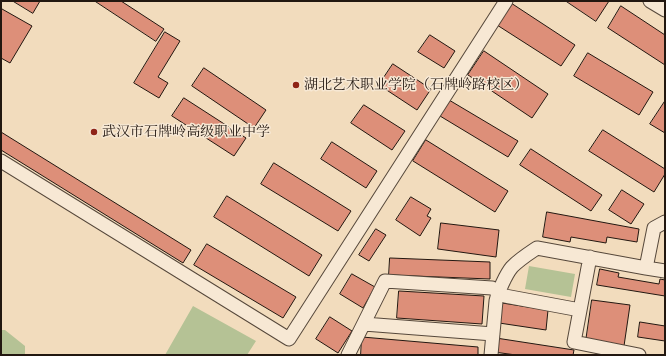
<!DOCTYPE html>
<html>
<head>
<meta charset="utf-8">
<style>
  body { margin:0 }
  #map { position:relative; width:666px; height:356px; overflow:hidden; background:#f2dcbd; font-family:"Libre Caslon Text",serif }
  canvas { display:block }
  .frame { position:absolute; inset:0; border:2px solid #221710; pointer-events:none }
</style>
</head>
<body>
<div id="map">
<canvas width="666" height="356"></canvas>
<div class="frame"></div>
</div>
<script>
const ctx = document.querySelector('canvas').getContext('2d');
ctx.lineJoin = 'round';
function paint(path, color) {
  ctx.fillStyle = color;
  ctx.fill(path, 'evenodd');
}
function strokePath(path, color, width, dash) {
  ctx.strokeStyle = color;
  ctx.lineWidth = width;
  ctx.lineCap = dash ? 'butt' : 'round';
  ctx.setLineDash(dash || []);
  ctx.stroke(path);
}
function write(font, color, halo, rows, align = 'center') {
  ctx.font = font + ' "Libre Caslon Text","Noto Serif SC",serif';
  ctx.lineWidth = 3;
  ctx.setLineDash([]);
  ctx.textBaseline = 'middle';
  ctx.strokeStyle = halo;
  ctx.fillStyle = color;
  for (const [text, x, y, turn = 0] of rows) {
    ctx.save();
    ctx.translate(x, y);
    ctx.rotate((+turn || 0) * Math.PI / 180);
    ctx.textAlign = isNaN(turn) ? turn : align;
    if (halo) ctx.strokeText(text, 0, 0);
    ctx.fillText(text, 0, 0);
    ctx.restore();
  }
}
paint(new Path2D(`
  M529,266L575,274L571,297L525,289Z
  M193,306L256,341L247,355H165Z
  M1,330H5L25,346V355H1Z`), '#b5c295');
const building = new Path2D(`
  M13,1H40L33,13Z
  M95,1H121L164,29L156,41Z
  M566,1H609L596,21Z
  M511,3L575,45L561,66L497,25Z
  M621,6L665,35V65L608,28Z
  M2,9L32,26L10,63L1,58V11Z
  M165,32L180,41L158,77L168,83L159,98L134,83Z
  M430,35L455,51L444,68L418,52Z
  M484,51L548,94L532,118L468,75Z
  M588,53L653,92L639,115L574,76Z
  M393,64L431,89L417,110L379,85Z
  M204,68L266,110L254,128L192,86Z
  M184,98L246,138L234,156L172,116Z
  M449,100L518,141L508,157L440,116Z
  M665,101V133L650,124Z
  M364,105L405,131L392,150L351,123Z
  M603,130L665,169V174L654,192L589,151Z
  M1,132L191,250L183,263L1,150Z
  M426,140L508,191L495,212L413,161Z
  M332,142L377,171L366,188L321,159Z
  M531,149L602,195L591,211L520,165Z
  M274,163L351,211L338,231L261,184Z
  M622,190L644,204L631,224L609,210Z
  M227,196L322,255L309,276L214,217Z
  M411,197L431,209L427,216L431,218L420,236L396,220Z
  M547,212L639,229L637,242L607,237L606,243L571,237L570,242L543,237Z
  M441,223L499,230L496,257L438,249Z
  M376,229L386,235L369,261L359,255Z
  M207,244L296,297L283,318L194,265Z
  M390,258L490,262V279L389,275Z
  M600,269L619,273L618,277L659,284L660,279L665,280V296L597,285Z
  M352,274L375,287L363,308L340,294Z
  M399,291L484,296L482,324L397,318Z
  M592,300L630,305L624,346L586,341Z
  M502,303L548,310L546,330L499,323Z
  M330,317L352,331L338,353L316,339Z
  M640,322L665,326V341L638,337Z
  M362,337L478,347V355H361Z
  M496,338L574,350L573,355H516L494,352Z`);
paint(building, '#dd8f79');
strokePath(building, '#221710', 1);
const minor = new Path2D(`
  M650,1L665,10
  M1,161L289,339L506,1
  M665,222L654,228L646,268L665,271
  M590,257L574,342L639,355
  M364,324L493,334
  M348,355L385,281L492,288L505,296L580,310
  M491,355L496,301C498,292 506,274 512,267C520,259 528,254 537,248L646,268`);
strokePath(minor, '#56483b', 15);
strokePath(minor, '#f7e8d4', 13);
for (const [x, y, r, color] of [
  [296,85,4,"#8f2418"],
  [94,132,4,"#8f2418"]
]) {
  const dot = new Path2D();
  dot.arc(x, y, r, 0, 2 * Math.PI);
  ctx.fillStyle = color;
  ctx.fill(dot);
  strokePath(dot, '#f7e8d4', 1.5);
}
write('14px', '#221710', '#f7e8d4', [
  ["湖北艺术职业学院（石牌岭路校区）",304,85],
  ["武汉市石牌岭高级职业中学",102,132]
], 'left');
</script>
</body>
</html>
